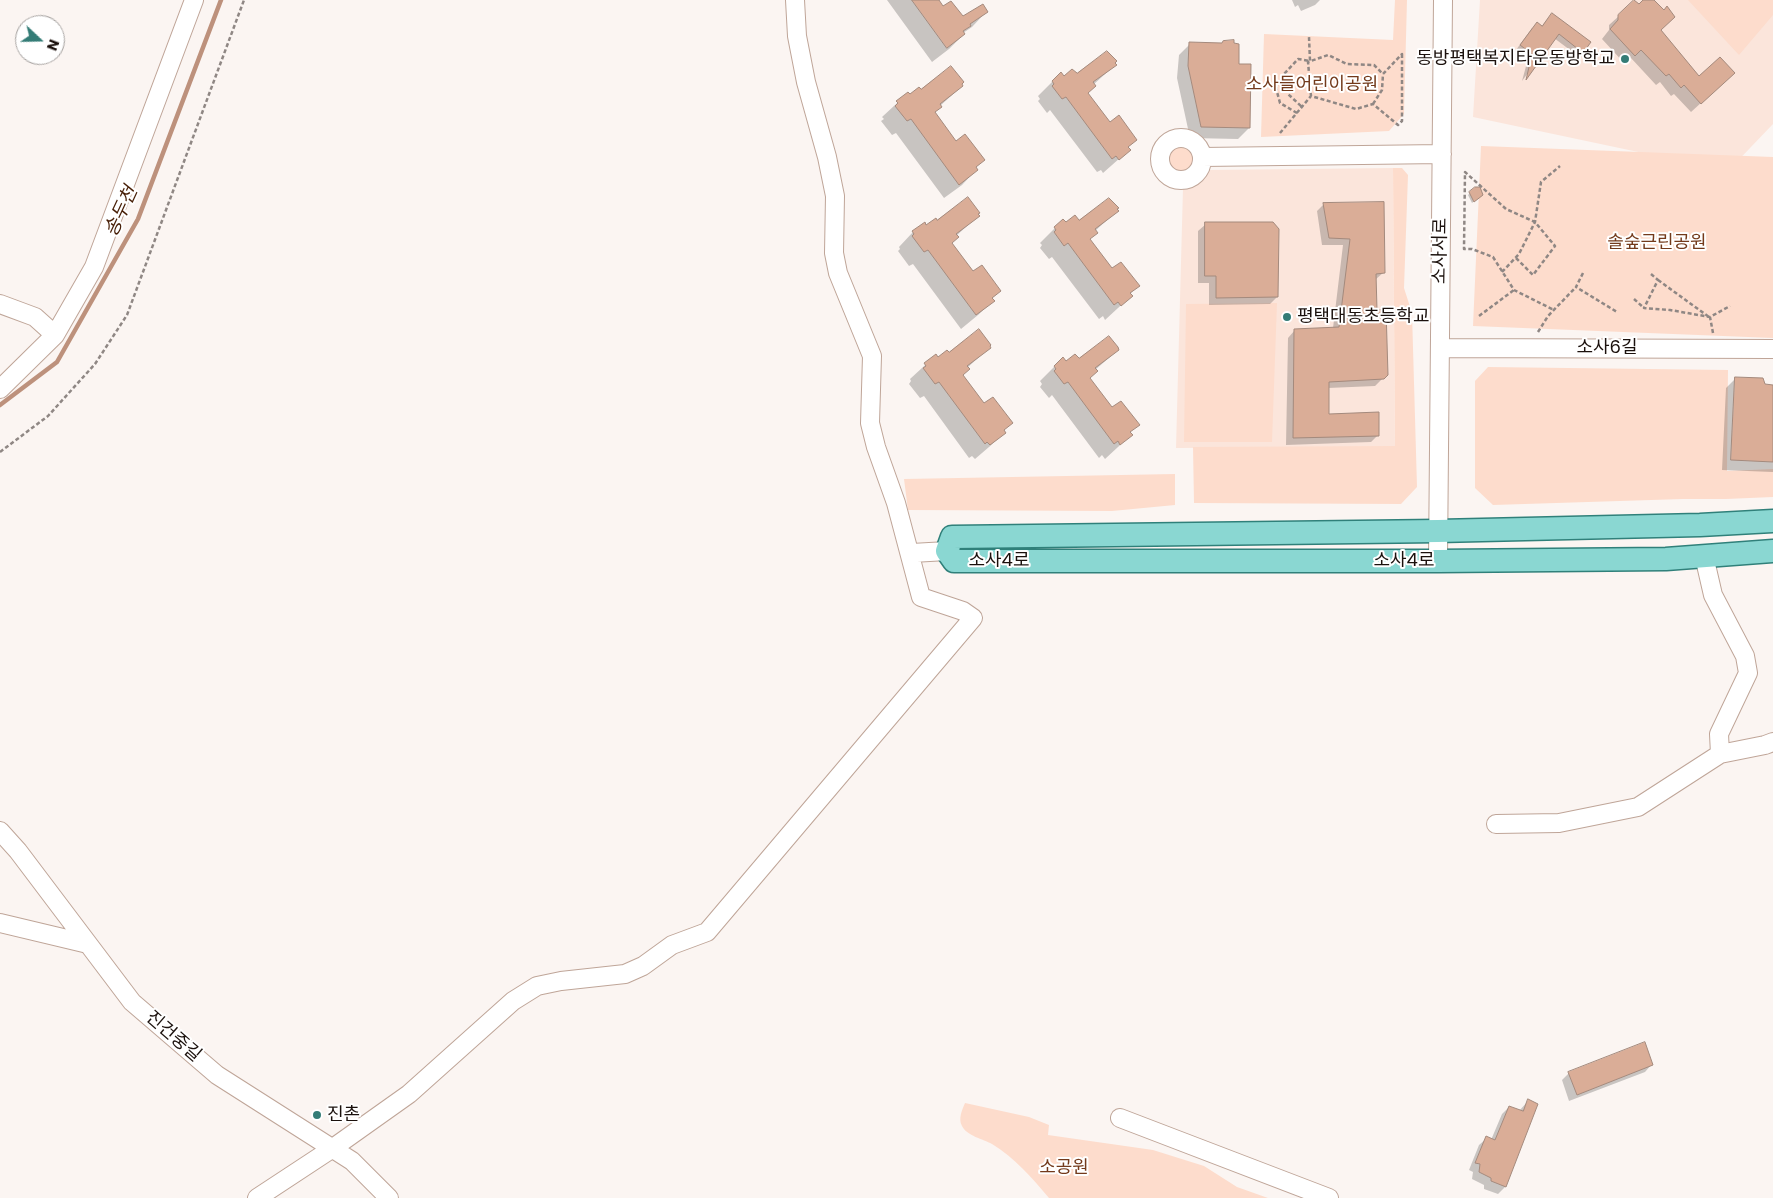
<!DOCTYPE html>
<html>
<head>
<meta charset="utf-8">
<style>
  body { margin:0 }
  #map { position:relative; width:1773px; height:1198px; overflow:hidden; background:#fbf5f2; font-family:Poppins,sans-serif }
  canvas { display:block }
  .north { position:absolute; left:15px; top:15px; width:50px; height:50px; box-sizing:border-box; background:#fff; border:1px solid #a4a09e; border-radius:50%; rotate:111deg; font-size:14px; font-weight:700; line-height:20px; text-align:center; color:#1b110d }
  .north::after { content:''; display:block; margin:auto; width:18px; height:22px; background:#347c76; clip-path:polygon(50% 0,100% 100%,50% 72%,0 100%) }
</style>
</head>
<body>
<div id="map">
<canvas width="1773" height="1198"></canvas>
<div class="north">N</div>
</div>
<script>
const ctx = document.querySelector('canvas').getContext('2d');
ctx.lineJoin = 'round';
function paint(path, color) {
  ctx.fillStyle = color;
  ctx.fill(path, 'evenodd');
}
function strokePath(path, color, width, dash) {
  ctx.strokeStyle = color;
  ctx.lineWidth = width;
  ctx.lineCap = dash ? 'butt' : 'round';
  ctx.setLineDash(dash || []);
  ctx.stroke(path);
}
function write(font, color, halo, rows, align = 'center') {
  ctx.font = font + ' Poppins,"Noto Sans KR",sans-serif';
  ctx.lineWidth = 4;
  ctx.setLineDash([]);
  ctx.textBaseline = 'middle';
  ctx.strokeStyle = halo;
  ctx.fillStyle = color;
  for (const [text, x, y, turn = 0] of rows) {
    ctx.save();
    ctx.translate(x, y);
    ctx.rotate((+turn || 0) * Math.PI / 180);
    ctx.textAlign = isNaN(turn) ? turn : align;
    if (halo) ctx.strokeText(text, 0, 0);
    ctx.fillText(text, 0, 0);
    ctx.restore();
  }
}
paint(new Path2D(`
  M1480,0H1773V124L1728,171L1473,117Z
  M1393,168L1395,447L1176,448L1183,188L1196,185L1209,170Z`), '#fbe5db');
paint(new Path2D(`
  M1395,0H1407L1404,114L1389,131L1261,137L1264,34L1393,40Z
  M1688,0H1773V15L1739,55Z
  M1481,146L1773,157V338L1473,326Z
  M1169 159a12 12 0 1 1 24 0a12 12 0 1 1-24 0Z
  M1393,168H1402L1408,175L1404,288L1412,313L1417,487L1401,504L1194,503L1193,447L1395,446Z
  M1277,303L1272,442H1184L1186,304Z
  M1488,367L1728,370L1727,471L1773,469V497L1726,499H1683L1493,505L1475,488V381Z
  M1175,474V505L1112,511L908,510L904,479Z
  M965,1103L1029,1117L1049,1125L1048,1135L1153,1150L1204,1166L1237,1187L1268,1198H1049C1032,1178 1015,1158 992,1144C983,1139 967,1136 962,1126C958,1119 962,1110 965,1103Z`), '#fddccc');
paint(new Path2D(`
  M887,0H937L943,8L963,18L986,12L972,27L963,33L964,34L949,49L932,62Z
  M1292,0H1320L1315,5L1301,11L1298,5L1295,7Z
  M1645,0H1653L1659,30L1699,77L1724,82L1691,112L1674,94L1671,96L1660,82L1656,85L1631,58L1625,64L1602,39L1609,30V25L1619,16Z
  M1552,14L1582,52L1578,56L1554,38L1522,81L1528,59L1516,50L1532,28L1541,27Z
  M1190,44L1238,65H1250L1249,128L1238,139L1190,138L1177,78L1179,55Z
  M1114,63L1115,65L1093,85L1087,94L1110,124L1136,140L1127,148L1129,150L1103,173L1101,170L1097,172L1050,110L1047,113L1038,101L1040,99L1038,96L1052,82Z
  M962,86L940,106L941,107L934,113L956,142L983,160L975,168L976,170L962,185L944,198L896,133L892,135L881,121L884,119L882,117L908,93L910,96L921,91Z
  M1475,188L1480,196L1472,203L1468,195Z
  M1324,204L1384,272L1375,280L1376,311L1387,374L1375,386L1328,388V415L1378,435L1371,442L1286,445L1288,338L1295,330L1333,328L1343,245H1322L1317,211Z
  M1116,209L1117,211L1095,231L1089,240L1112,270L1138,286L1130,294L1131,296L1105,320L1103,316L1099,319L1052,257L1049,259L1040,248L1042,245L1040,243L1063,220L1066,224L1079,221Z
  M977,214L978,216L956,236L951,244L973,273L1000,291L991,299L993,301L978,315L961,329L913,264L909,266L898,251L900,249L899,247L913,232L937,221Z
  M1206,224L1277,297L1270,304L1209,305V283H1198V231Z
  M989,348L967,368L962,376L1004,433L989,447L975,459L972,456L969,458L924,396L920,398L909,384L911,381L910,379L935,356L937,359L949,354Z
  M1118,350L1095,370L1089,378L1112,409L1138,425L1129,433L1131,435L1105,459L1102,455L1099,458L1052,395L1049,398L1040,387L1042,384L1040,381L1054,367Z
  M1736,378L1764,385L1773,386V472L1722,470L1726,388Z
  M1652,1064L1645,1072L1569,1101L1562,1080L1569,1073Z
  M1528,1101L1505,1187L1498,1194L1484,1189V1185L1472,1179L1473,1172L1469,1170L1479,1145L1487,1138L1491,1140L1502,1114L1509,1107L1519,1111Z`), '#0003');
strokePath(new Path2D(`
  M0,405L57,362L138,219L221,0`), '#bd917c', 4.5);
const building = new Path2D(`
  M912,0H939L943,6L951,1L963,16L983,4L988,12L970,24L971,26L963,31L965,34L947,48Z
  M1634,0L1639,4L1643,0H1654L1664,10L1667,6L1675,17L1661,30L1699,76L1720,57L1735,73L1701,104L1684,85L1681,88L1669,74L1666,76L1641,50L1635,56L1610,29L1618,20V15Z
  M1552,13L1591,42L1583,53L1559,34L1526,80L1532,54L1520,45L1537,22L1542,26Z
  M1234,40V43L1239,44V64H1251L1250,128L1201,127L1188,66L1189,42L1222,43L1223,41Z
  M1107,51L1117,61L1115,63L1117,65L1093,82L1096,86L1088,93L1110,122L1119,115L1137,140L1128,147L1131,150L1119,160L1116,156L1112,159L1066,97L1062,99L1052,86L1054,84L1052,81L1061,72L1064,76L1072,69L1077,73Z
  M951,66L964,82L962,84L963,86L940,104L942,107L935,112L956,141L965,134L985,160L976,167L978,170L959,185L911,119L907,121L895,106L898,103L896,101L908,92L910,94L919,87L921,89Z
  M1475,187H1480L1483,195L1474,202L1469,192Z
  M968,197L980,213L978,214L980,216L956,234L959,237L952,243L973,271L982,265L1001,291L992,298L995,301L976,315L928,250L924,252L912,236L914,234L912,231L925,222L926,225L936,218L937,220Z
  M1109,198L1119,208L1117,209L1119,211L1095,229L1098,233L1090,239L1112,268L1121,262L1140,286L1130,293L1133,296L1121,306L1118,302L1114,305L1068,243L1064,246L1054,232L1056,230L1054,227L1063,219L1066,222L1075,215L1079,220Z
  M1384,202L1385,273L1376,274L1377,310L1386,309L1388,375L1384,379L1329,382V414L1379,412V436L1293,438L1294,329L1339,327L1350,239L1329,238L1323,203Z
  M1205,222H1273L1279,229L1278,297L1216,298V276H1205Z
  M979,329L991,345L990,346L991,348L967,366L970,369L963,375L984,403L993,397L1013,423L1004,430L1006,433L990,445L987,442L985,444L939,382L935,384L923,368L926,366L924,363L936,354L938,357L947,350L949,352Z
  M1109,336L1118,347L1119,350L1095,368L1098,371L1090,378L1112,407L1121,401L1140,425L1130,432L1133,435L1120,445L1118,441L1114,444L1068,382L1064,384L1054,371L1056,369L1054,366L1063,357L1066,361L1075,354L1079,358Z
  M1735,377L1763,378L1765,384L1773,385V462L1731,460Z
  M1645,1042L1653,1065L1577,1095L1568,1072Z
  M1528,1099L1538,1104L1506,1187L1491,1181V1178L1479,1172L1480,1164L1475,1163L1486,1136L1495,1140L1509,1106L1523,1111Z`);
paint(building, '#daad97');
strokePath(building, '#a48a7d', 1);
const minor = new Path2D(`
  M1160 159a21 21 0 1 1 42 0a21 21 0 1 1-42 0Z
  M1202,157L1442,154
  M0,304L35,317L55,335
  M1440,348L1773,349
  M0,389L55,335L94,267L194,0
  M912,553L947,551
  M1704,556L1713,595L1745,656L1748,673L1719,734L1720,754L1765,745L1773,742
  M1438,561L1443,0
  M1496,824L1559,823L1638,807L1720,754
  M0,831L18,851L132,1002L217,1075L352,1161L389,1198
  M0,923L88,944
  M1120,1118L1329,1198
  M257,1198L333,1148L409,1094L513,1001L537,986L561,981L625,974L643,966L672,945L707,932L973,618L963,611L921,597L896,503L876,447L870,423L872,356L838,273L834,253L835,196L827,157L806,82L797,36L795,0`);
const major = new Path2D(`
  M1773,521L1700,525L1438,531L952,537L947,551L954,561H1438L1666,559L1773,551`);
strokePath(minor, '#bfa598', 20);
strokePath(major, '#30807a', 25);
strokePath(new Path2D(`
  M1402,54V121L1398,125L1373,104L1356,109L1311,96L1308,62L1328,55L1347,64L1374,65L1383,74Z
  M1283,76L1288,94L1302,107
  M1373,104L1382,90L1383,74
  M1297,113L1280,103L1276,88L1284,74L1298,59L1310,61L1309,37
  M1280,133L1311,96
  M1516,258L1533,275L1555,246L1535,222L1506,209L1465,172L1464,249H1472L1493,257L1514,290L1554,310
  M1502,272L1519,254L1535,222L1541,182L1560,166
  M1583,273L1576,287L1617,312
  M1651,274L1658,280L1644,308L1670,310L1710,317
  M1658,280L1709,317
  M1634,299L1644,308
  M1479,316L1514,290
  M1538,332L1548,316L1576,287
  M1713,333L1710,317L1730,306
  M0,452L48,416L95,364L127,315L244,0`), '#8f8784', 2.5, [4, 2.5]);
strokePath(minor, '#fff', 18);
strokePath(major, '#8ad7d2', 22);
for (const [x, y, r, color] of [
  [1625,59,5,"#347c76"],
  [1287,317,5,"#347c76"],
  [317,1115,5,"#347c76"]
]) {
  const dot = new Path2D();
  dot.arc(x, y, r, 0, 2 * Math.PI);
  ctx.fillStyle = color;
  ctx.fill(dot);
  strokePath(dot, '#fff', 2);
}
write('18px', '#1b110d', '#fff', [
  ["동방평택복지타운동방학교",1615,59,"right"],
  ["평택대동초등학교",1297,317],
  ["진촌",327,1115]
], 'left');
write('18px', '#733a1b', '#fff', [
  ["소사들어린이공원",1312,85],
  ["솔숲근린공원",1657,243],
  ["소공원",1064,1168]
]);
write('18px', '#1b110d', '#fff', [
  ["소사서로",1441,251,-89],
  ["소사6길",1607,348],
  ["소사4로",999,561],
  ["소사4로",1404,561],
  ["진건중길",173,1037,41]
]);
write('italic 19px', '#461d05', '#fff', [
  ["송두천",122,212,-65]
]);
</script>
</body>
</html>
